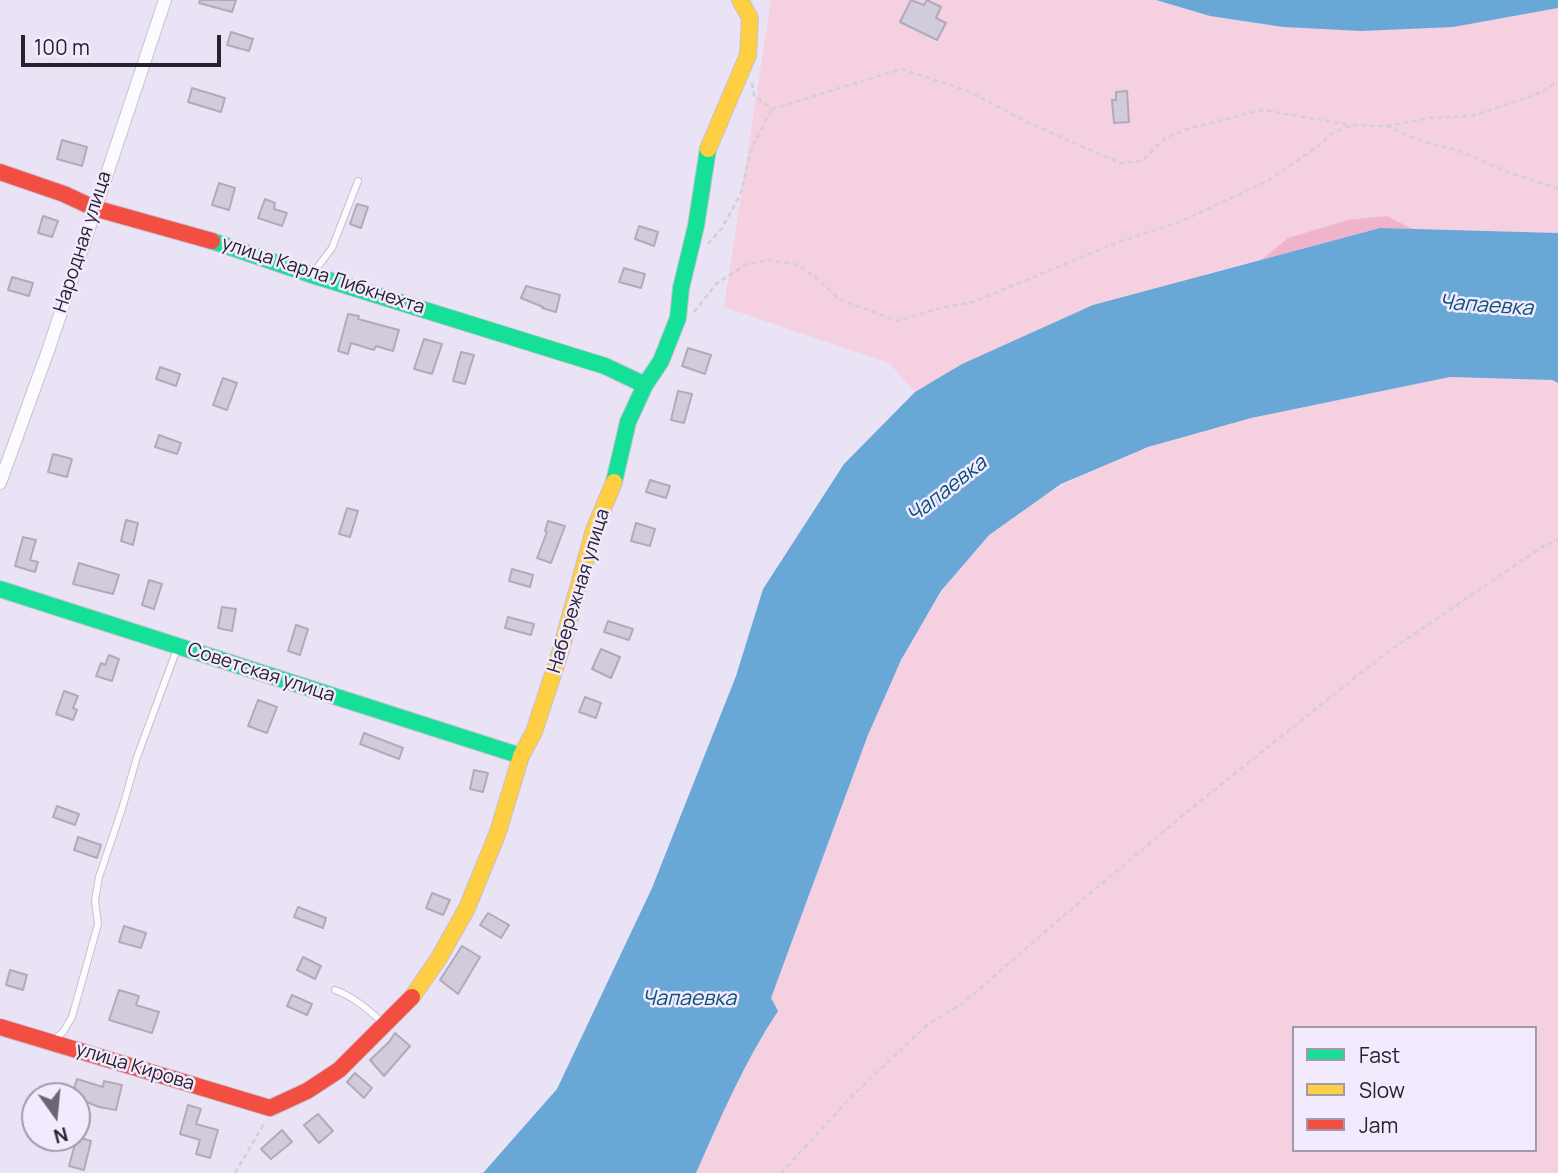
<!DOCTYPE html>
<html>
<head>
<meta charset="utf-8">
<style>
  body { margin:0 }
  #map { position:relative; width:1558px; height:1173px; overflow:hidden; background:#eae3f5; font-family:Manrope,sans-serif }
  canvas { display:block }
  .legend { position:absolute; left:1292px; top:1026px; width:245px; height:126px; box-sizing:border-box; background:#f2ebfd; border:2px solid #a19aab; margin:0; padding:9px 12px; list-style:none; font-size:21px; color:#272131 }
  .legend li { display:flex; align-items:center; gap:14px; height:35px }
  .legend b { width:35px; border:2px solid #a19aab }
  .north { position:absolute; left:21px; top:1082px; width:70px; height:70px; box-sizing:border-box; background:#f2ebfd; border:2px solid #a19aab; border-radius:50%; rotate:165deg; font-size:19px; font-weight:700; line-height:28px; text-align:center; color:#272131 }
  .north::after { content:''; display:block; margin:auto; width:24px; height:32px; background:#6b6576; clip-path:polygon(50% 0,100% 100%,50% 72%,0 100%) }
  .scale { position:absolute; left:21px; top:35px; width:200px; height:32px; box-sizing:border-box; border:4px solid #272131; border-top:0; padding-left:9px; font-size:21px; line-height:24px; white-space:nowrap; color:#272131; -webkit-text-stroke:5px #f2ebfd; paint-order:stroke }
</style>
</head>
<body>
<div id="map">
<canvas width="1558" height="1173"></canvas>
<ul class="legend">
<li><b style="height:9px;background:#16e098"></b>Fast</li>
<li><b style="height:9px;background:#ffcf43"></b>Slow</li>
<li><b style="height:9px;background:#f24e42"></b>Jam</li>
</ul>
<div class="north">N</div>
<div class="scale">100 m</div>
</div>
<script>
const ctx = document.querySelector('canvas').getContext('2d');
ctx.lineJoin = 'round';
function paint(path, color) {
  ctx.fillStyle = color;
  ctx.fill(path, 'evenodd');
}
function strokePath(path, color, width, dash) {
  ctx.strokeStyle = color;
  ctx.lineWidth = width;
  ctx.lineCap = dash ? 'butt' : 'round';
  ctx.setLineDash(dash || []);
  ctx.stroke(path);
}
function write(font, color, halo, rows, align = 'center') {
  ctx.font = font + ' Manrope,sans-serif';
  ctx.lineWidth = 5;
  ctx.setLineDash([]);
  ctx.textBaseline = 'middle';
  ctx.strokeStyle = halo;
  ctx.fillStyle = color;
  for (const [text, x, y, turn = 0] of rows) {
    ctx.save();
    ctx.translate(x, y);
    ctx.rotate((+turn || 0) * Math.PI / 180);
    ctx.textAlign = isNaN(turn) ? turn : align;
    if (halo) ctx.strokeText(text, 0, 0);
    ctx.fillText(text, 0, 0);
    ctx.restore();
  }
}
paint(new Path2D(`
  M771,0H1156L1210,16L1283,27L1361,31L1558,8V233L1413,229L1387,216L1288,238L1261,260L1212,272L962,364L915,392L889,363L724,307Z
  M1450,377L1553,380L1558,383V1173H696C721,1117 744,1062 777,1011L771,998C793,937 816,876 839,815C871,726 903,634 966,561C973,552 981,541 990,534C1115,430 1296,409 1450,377ZM1294,1028H1535V1150H1294Z`), '#f4d0e1');
paint(new Path2D(`
  M1387,216L1413,229L1380,228L1261,260L1288,238L1348,220Z`), '#efb4cc');
paint(new Path2D(`
  M1156,0H1558V8L1453,27L1361,31L1283,27L1210,16Z
  M1380,228L1558,233V383L1552,380L1450,377L1251,418L1148,447L1061,484L989,535L941,591L901,660L868,735L771,998L778,1011C744,1062 721,1117 696,1173H483L557,1089L652,888L736,676L763,589L844,464L915,392L962,364L1093,305Z`), '#69a7d7');
const building = new Path2D(`
  M200,0H236L232,12L199,3Z
  M911,0L924,5L927,0L941,7L936,18L946,23L937,40L900,22Z
  M231,32L253,39L249,51L227,45Z
  M192,88L225,98L221,112L188,102Z
  M1127,91L1129,122L1114,123L1112,100H1116V92Z
  M62,140L87,147L82,166L57,159Z
  M219,183L235,188L229,210L212,205Z
  M265,199L275,203L274,209L287,213L282,226L258,218Z
  M357,204L368,207L361,228L350,224Z
  M43,216L58,221L52,237L38,233Z
  M639,226L658,232L654,246L635,239Z
  M624,268L645,274L641,288L619,282Z
  M12,277L33,283L29,296L8,290Z
  M526,286L560,295L556,312L542,308L543,307L521,298Z
  M348,314L359,316L358,319L399,330L393,351L376,346L374,350L351,343L348,354L338,351Z
  M424,339L442,344L432,374L414,369Z
  M688,348L711,355L705,374L682,366Z
  M461,352L474,355L465,384L453,381Z
  M160,367L180,374L176,386L156,379Z
  M223,378L237,383L227,410L213,405Z
  M678,391L692,394L684,423L671,420Z
  M159,435L181,443L177,454L155,447Z
  M53,454L72,459L67,477L48,472Z
  M650,480L670,486L666,498L646,492Z
  M347,508L358,511L350,537L339,534Z
  M126,520L138,523L133,545L121,541Z
  M548,521L565,526L551,563L537,558L547,532L545,531Z
  M636,523L655,529L650,546L631,541Z
  M23,537L36,540L30,560L38,562L35,572L15,566Z
  M79,563L119,575L113,594L73,584Z
  M512,569L533,575L530,587L509,581Z
  M149,580L162,584L154,609L142,605Z
  M222,607L236,609L232,631L218,628Z
  M508,617L534,624L531,635L505,628Z
  M608,621L633,629L629,640L604,632Z
  M296,625L308,629L300,655L288,651Z
  M601,649L620,657L611,678L592,669Z
  M109,655L119,659L112,681L96,676L101,663L105,665Z
  M64,691L78,696L73,708L77,710L73,720L56,714Z
  M585,697L601,703L596,718L579,712Z
  M258,700L277,707L267,733L248,726Z
  M364,733L403,748L399,759L360,744Z
  M474,770L488,773L483,792L470,789Z
  M57,806L79,814L75,825L53,817Z
  M78,837L101,845L97,858L74,850Z
  M432,893L450,900L443,915L426,908Z
  M298,907L326,918L323,928L294,917Z
  M488,913L509,925L501,938L480,925Z
  M124,926L146,933L141,948L119,942Z
  M462,946L480,957L458,994L440,980Z
  M303,957L321,966L315,979L297,970Z
  M10,970L27,975L23,990L6,985Z
  M119,990L139,996L136,1005L159,1012L152,1033L109,1020Z
  M292,995L312,1004L307,1015L287,1006Z
  M395,1033L410,1046L384,1076L370,1060L389,1042Z
  M355,1073L372,1088L364,1098L347,1082Z
  M77,1079L103,1087L104,1081L122,1085L116,1110L99,1107L72,1096Z
  M188,1105L201,1109L196,1124L218,1130L210,1158L196,1154L200,1140L180,1134Z
  M318,1114L333,1131L319,1143L304,1125Z
  M282,1130L292,1142L271,1159L261,1149Z
  M77,1137L91,1141L84,1170L69,1166Z`);
paint(building, '#d2cbdc');
strokePath(building, '#b0aab9', 2);
const lane = new Path2D(`
  M313,273L332,248L358,181
  M335,990C354,997 369,1010 384,1024
  M52,1041L63,1032L72,1017L98,924L95,901L99,877L122,809L137,757L177,649`);
const street = new Path2D(`
  M0,483L49,348L165,0`);
const fast = new Path2D(`
  M212,241L312,275L605,366L645,385
  M614,482L628,422L645,385L661,361L678,318L681,288L696,226L708,149
  M0,589L521,756`);
const slow = new Path2D(`
  M708,149L748,55L750,18L740,0
  M412,997L439,958L467,908L498,832L521,756L534,732L560,653L594,530L614,482`);
const jam = new Path2D(`
  M0,172L64,194L94,208L212,241
  M0,1027L270,1108L307,1091L339,1070L412,997`);
strokePath(lane, '#c7c0d1', 8);
strokePath(street, '#c7c0d1', 14);
strokePath(fast, '#c7c0d1', 18);
strokePath(slow, '#c7c0d1', 18);
strokePath(jam, '#c7c0d1', 18);
strokePath(new Path2D(`
  M752,83L754,95L772,109L901,69L968,91L1029,123L1120,163L1142,161L1165,138L1190,128L1262,110L1351,125
  M1386,126L1418,140L1460,151L1505,171L1558,189
  M708,244L722,228L740,195L752,147L772,109
  M694,312L717,283L745,265L769,260L798,265L818,279L839,299L897,321L944,307L973,302L1116,243L1182,221L1269,180L1317,147L1331,134L1352,125L1386,126L1429,118L1472,116L1535,95L1558,82
  M235,1173L265,1122
  M781,1173L849,1099L927,1025L963,1003L1075,906L1199,802L1386,653L1542,547L1558,540`), '#d2cfd6', 2.5, [5, 3.5]);
strokePath(lane, '#fcfbfe', 6);
strokePath(street, '#fcfbfe', 12);
strokePath(fast, '#16e098', 16);
strokePath(slow, '#ffcf43', 16);
strokePath(jam, '#f24e42', 16);
write('19px', '#272131', '#f2ebfd', [
  ["Народная улица",83,242,-72],
  ["улица Карла Либкнехта",323,276,18],
  ["Набережная улица",579,591,-73],
  ["Советская улица",261,673,18],
  ["улица Кирова",135,1067,17]
]);
write('italic 21px', '#0d517a', '#f2ebfd', [
  ["Чапаевка",1486,306,4],
  ["Чапаевка",947,490,-38],
  ["Чапаевка",689,999]
]);
</script>
</body>
</html>
